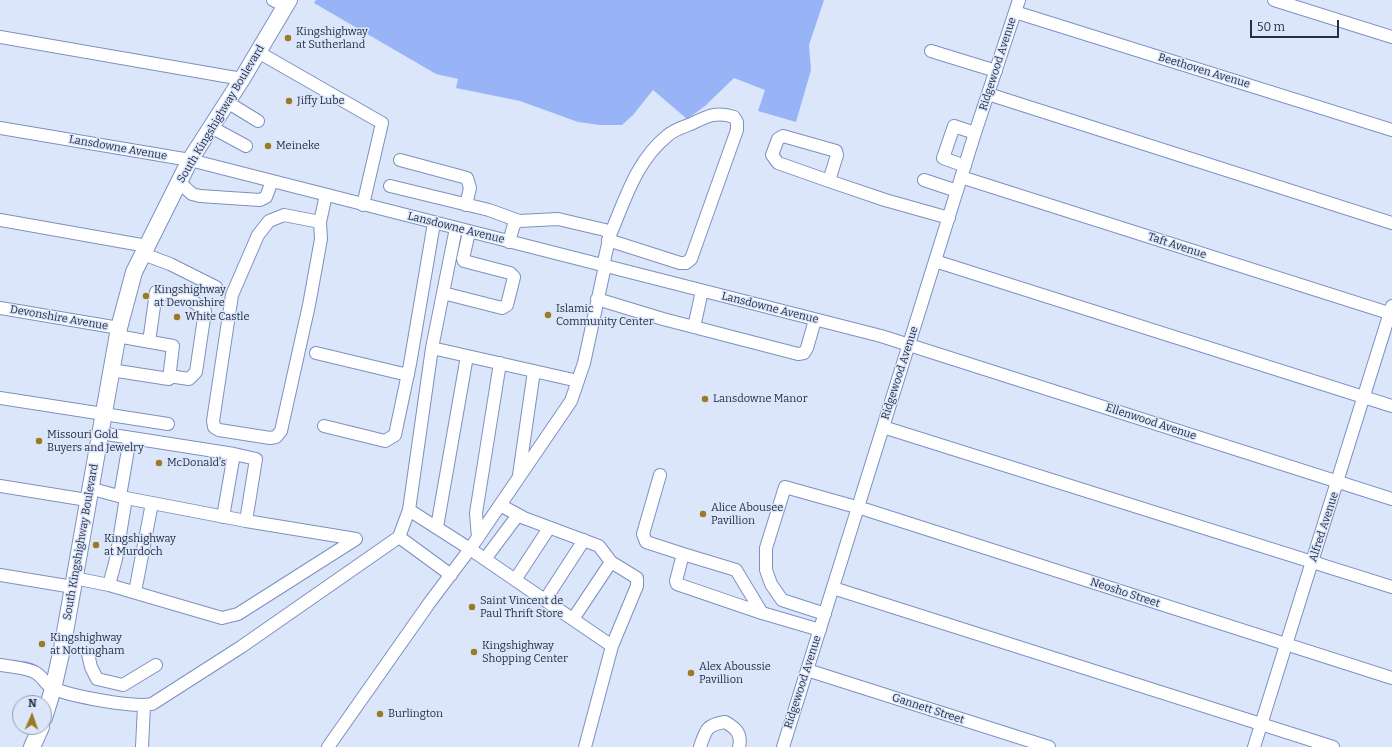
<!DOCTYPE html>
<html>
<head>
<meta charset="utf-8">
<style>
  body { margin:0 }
  #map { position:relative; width:1392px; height:747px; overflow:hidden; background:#dce6fb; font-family:Bitter,serif }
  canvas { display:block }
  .north { position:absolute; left:12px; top:695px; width:40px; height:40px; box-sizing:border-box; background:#dce6fb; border:1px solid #939db1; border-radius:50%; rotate:2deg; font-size:11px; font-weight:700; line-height:16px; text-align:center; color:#262f43 }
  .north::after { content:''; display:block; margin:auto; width:14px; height:18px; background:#9b7a24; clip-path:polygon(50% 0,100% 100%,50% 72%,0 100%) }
  .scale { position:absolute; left:1250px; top:20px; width:89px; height:18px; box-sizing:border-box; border:2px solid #262f43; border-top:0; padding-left:5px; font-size:12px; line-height:14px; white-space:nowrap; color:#262f43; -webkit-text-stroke:3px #dce6fb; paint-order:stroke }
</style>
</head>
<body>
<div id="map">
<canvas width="1392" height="747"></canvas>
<div class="north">N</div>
<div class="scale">50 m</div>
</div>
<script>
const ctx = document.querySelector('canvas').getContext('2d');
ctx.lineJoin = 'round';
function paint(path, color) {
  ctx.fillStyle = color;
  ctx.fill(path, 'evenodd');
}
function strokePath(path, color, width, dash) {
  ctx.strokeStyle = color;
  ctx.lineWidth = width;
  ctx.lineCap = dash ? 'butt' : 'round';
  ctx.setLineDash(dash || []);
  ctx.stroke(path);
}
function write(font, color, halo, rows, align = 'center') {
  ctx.font = font + ' Bitter,serif';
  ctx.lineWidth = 3;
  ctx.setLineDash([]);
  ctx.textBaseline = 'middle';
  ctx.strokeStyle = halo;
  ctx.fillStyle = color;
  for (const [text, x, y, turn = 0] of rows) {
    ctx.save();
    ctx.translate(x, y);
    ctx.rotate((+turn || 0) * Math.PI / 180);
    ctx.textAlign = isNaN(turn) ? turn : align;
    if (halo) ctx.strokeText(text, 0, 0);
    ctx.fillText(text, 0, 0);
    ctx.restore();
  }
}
paint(new Path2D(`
  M316,0H824L809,45L811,70L796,122L758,111L765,90L734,78L705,106L687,119L653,90L633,115L622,125H600L578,122L520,101L456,88L458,79L436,74L314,3Z`), '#98b4f7');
const minor = new Path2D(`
  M273,0L285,6
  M1274,0L1392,37
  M1015,12L1392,130
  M0,37L242,79
  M931,51L996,71
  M258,52L382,123L363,205
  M988,94L1392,223
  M227,102L258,121
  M211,127L246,146
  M0,128L190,160L881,336L1392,499
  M400,160L467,178L470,188L466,205
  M965,166L943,158L954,126L975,133
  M961,177L1392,314
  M924,180L957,191
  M829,181L837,155L836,151L783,136L778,139L772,155L778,163L829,181L885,200L949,218
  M179,182L192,194L200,196L260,200L266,197L272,181
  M390,186L489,210L519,221
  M0,220L147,246
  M320,222L284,215L269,221L258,235L232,295L213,421L214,427L219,430L270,438L276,437L281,431L309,305L321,239L320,222L326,195
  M608,240L680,263H686L691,259L737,130V122L734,117C717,111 707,116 691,124C683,127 673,130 667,136C636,161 625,200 610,235
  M509,242L514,224L519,221L558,219L605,230L610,235L603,266
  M143,254L170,264L216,287
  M935,261L1392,406
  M443,293L502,308L507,305L514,277L510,273L464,261L463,259L469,232
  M597,299L663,319L798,354L804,353L807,348L815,320
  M0,308L119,328
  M694,327L702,291
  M149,342L156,292C177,296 189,295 205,311L196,372L189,379L169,376
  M432,348L578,381
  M316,353L408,375
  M111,370L169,379L173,346L117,336
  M0,398L168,424
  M324,426L385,441L395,435L410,364L434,223
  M883,427L1392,587
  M100,433L234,454L223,517
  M234,454L256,459L246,521
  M519,475L534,371
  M660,475L643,534L646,542L683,554
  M0,486L87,500
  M89,488L126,498L246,521L356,539L238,614L222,618L109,585L116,559L126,498
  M120,496L130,438
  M500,505L524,518L599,546L611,562L637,578V586L612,646
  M409,510L470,549L612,646L585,747
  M437,527L467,356
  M399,537L451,575
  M478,538L476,513L500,363
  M485,559L518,515
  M0,575L73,587
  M74,578L109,585
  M515,580L549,528
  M833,588L1333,747
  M135,592L152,503
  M545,600L584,540
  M762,613L677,584L676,581L683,554L736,570L762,613L820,630
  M825,614L782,600L771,584L766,570V548L785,487L867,510L1392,678
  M573,619L611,562
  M88,654L91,667L97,679L123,685L156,665
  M0,665C11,667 27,667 36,673C43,677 45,684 52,688C70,696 133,708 152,704L241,647L399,537L409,510L432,348L456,228
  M807,670L1049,747
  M142,747L144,706
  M328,747L430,602L470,549L571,401L584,363L605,266
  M700,747C706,730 706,725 725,722C736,728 742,734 739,747
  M783,747L975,133L1019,0
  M1254,747L1392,306`);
const major = new Path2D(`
  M44,718L53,689L62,649L119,328L134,272L190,160L242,79L289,0
  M32,747L41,727`);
strokePath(minor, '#7c91c1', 14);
strokePath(major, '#7c91c1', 18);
strokePath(minor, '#fff', 12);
strokePath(major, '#fff', 16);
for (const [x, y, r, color] of [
  [288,38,4,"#9b7a24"],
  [289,101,4,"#9b7a24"],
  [268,146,4,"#9b7a24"],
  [146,296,4,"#9b7a24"],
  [548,315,4,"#9b7a24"],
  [177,317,4,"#9b7a24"],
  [705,399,4,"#9b7a24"],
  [39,441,4,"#9b7a24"],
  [159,463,4,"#9b7a24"],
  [703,514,4,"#9b7a24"],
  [96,545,4,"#9b7a24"],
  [472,607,4,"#9b7a24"],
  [42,644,4,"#9b7a24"],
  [474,652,4,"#9b7a24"],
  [691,673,4,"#9b7a24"],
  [380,714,4,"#9b7a24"]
]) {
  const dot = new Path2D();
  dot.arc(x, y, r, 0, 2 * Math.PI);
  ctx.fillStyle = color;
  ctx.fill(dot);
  strokePath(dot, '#dce6fb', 1.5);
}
write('11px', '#262f43', '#dce6fb', [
  ["Kingshighway",296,32],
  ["at Sutherland",296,45],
  ["Jiffy Lube",297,101],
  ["Meineke",276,146],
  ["Kingshighway",154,290],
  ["at Devonshire",154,303],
  ["Islamic",556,309],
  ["Community Center",556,322],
  ["White Castle",185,317],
  ["Lansdowne Manor",713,399],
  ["Missouri Gold",47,435],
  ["Buyers and Jewelry",47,448],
  ["McDonald's",167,463],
  ["Alice Abousee",711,508],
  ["Pavillion",711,521],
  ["Kingshighway",104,539],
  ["at Murdoch",104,552],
  ["Saint Vincent de",480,601],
  ["Paul Thrift Store",480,614],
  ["Kingshighway",50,638],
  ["at Nottingham",50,651],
  ["Kingshighway",482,646],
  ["Shopping Center",482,659],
  ["Alex Aboussie",699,667],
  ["Pavillion",699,680],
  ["Burlington",388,714]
], 'left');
write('11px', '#262f43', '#dce6fb', [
  ["Ridgewood Avenue",998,64,-72],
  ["Beethoven Avenue",1204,71,17],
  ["South Kingshighway Boulevard",221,114,-59],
  ["Lansdowne Avenue",118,148,10],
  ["Lansdowne Avenue",456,228,14],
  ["Taft Avenue",1177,246,18],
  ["Lansdowne Avenue",770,308,14],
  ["Devonshire Avenue",59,318,10],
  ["Ridgewood Avenue",900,373,-72],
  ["Ellenwood Avenue",1151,422,18],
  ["Alfred Avenue",1324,527,-72],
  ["South Kingshighway Boulevard",81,542,-80],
  ["Neosho Street",1125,593,18],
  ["Ridgewood Avenue",803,682,-72],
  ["Gannett Street",928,709,18]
]);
</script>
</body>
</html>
